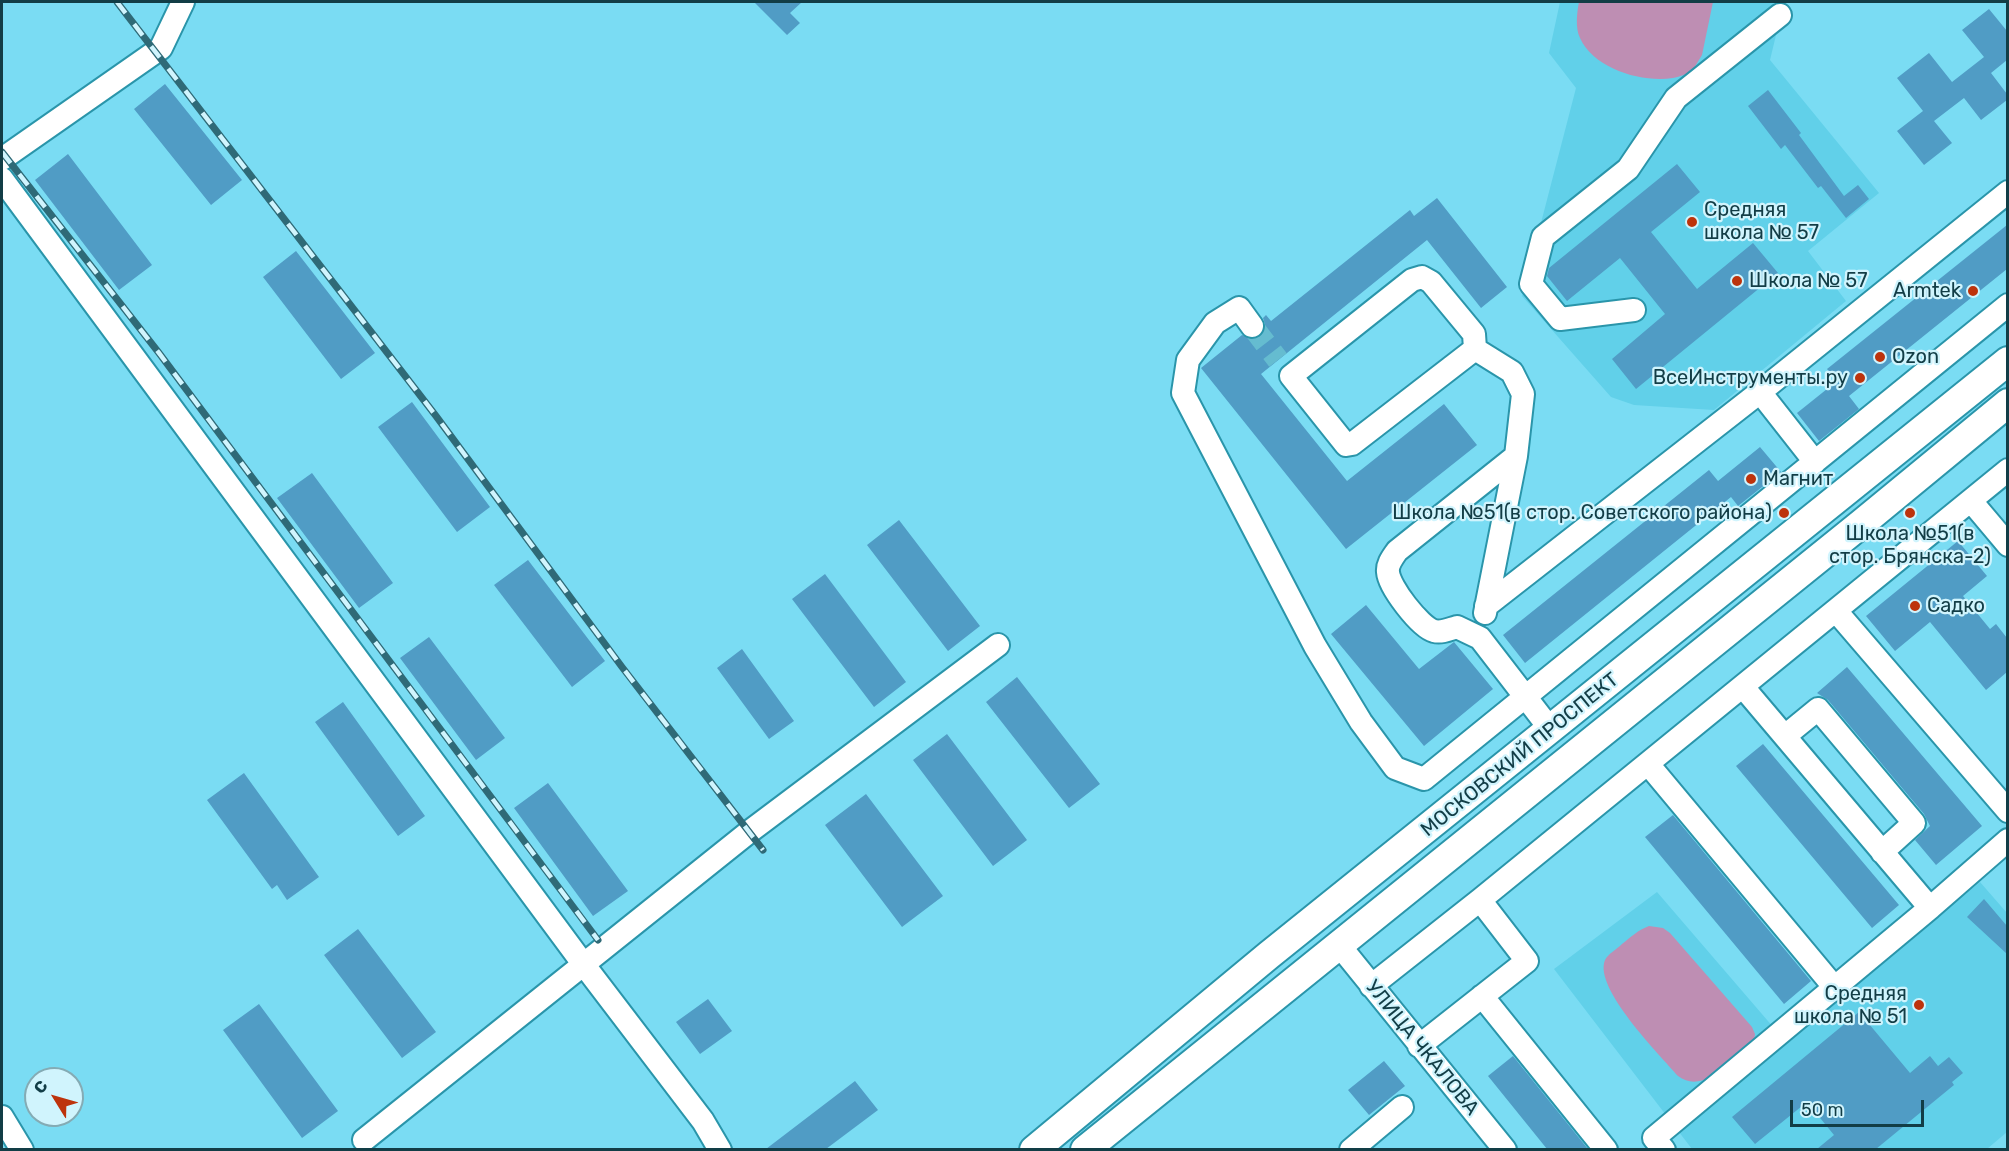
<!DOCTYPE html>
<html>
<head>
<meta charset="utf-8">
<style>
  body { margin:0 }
  #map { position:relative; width:2009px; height:1151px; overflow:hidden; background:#7adcf3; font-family:Rubik,sans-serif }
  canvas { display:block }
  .frame { position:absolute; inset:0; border:3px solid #123d46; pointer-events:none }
  .north { position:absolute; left:24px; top:1067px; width:60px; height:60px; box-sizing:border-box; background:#d0f4fd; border:2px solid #84abb4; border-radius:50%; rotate:307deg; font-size:16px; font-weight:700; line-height:24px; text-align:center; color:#123d46 }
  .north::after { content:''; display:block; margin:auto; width:21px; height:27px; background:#bd330c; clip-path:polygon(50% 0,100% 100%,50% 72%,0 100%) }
  .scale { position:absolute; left:1790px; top:1100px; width:134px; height:27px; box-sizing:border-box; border:3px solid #123d46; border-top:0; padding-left:8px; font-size:18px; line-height:21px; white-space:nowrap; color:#123d46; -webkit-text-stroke:4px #d0f4fd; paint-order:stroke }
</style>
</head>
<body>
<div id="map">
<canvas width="2009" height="1151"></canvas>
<div class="frame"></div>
<div class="north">С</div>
<div class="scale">50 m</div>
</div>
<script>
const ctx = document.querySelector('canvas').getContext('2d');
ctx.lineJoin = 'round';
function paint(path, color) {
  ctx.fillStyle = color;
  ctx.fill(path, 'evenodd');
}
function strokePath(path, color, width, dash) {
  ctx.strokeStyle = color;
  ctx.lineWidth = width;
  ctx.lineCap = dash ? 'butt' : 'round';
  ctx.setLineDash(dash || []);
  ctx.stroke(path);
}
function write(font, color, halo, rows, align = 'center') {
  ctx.font = font + ' Rubik,sans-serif';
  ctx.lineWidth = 4.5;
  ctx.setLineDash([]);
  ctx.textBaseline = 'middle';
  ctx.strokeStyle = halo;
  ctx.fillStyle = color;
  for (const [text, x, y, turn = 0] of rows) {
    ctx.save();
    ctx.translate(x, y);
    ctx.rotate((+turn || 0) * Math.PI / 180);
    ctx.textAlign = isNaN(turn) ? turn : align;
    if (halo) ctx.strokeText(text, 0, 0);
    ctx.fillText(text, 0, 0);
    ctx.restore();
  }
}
paint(new Path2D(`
  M1560,2H1784L1770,60L1879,193L1808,251L1846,301L1714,410L1634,405L1611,397L1522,296L1576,88L1549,53Z
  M1980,882L2007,913V1132L1987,1149H1692L1554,969L1657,892L1786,1042Z`), '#61d0e9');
paint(new Path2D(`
  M1579,2H1713L1702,55L1691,73C1685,74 1679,77 1673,78C1642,83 1594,69 1580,38C1575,28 1577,12 1579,2Z
  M1649,926L1663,928L1670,933L1752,1027L1755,1034L1754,1041C1734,1058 1704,1096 1678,1076C1660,1055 1593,988 1605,960C1608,954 1617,949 1622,944C1631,937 1638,930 1649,926Z`), '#be8eb3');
paint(new Path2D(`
  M754,2H802L790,13L800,23L787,35Z
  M1989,9L2007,31V60L1991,73L2007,94V100L1981,120L1964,98L1934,121L1952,143L1924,165L1897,131L1923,111L1897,78L1929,53L1952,82L1984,57L1962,30Z
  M165,84L242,180L211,205L134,109Z
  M1768,90L1801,133L1799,135L1844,196L1858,185L1869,199L1846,218L1821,186L1818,188L1785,145L1781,149L1748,106Z
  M68,154L152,265L119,290L35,180Z
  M1677,164L1700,192L1651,232L1697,289L1753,243L1778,273L1636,389L1612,359L1665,314L1620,258L1567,301L1547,276L1549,268Z
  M1437,198L1507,287L1481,308L1427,240L1261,374L1347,481L1444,404L1477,445L1346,549L1201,368L1242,335L1253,339L1259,337L1264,331L1265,324L1263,318L1266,315L1271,321L1410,210L1414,216Z
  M2007,225V269L1849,396L1859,409L1819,441L1797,413L1837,381L1827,369Z
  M296,251L375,353L341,379L263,277Z
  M412,402L490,507L457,532L378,427Z
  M1760,447L1781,472L1738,506L1731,497L1525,663L1503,635L1709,470L1718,481Z
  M312,473L393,583L359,608L277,498Z
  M899,520L980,626L948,651L867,545Z
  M1958,541L1987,576L1963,596L1990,629L1996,624L2007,638V672L1986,690L1930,622L1895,651L1866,616Z
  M528,560L605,661L572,687L494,585Z
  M825,574L906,682L874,707L792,599Z
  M1366,605L1419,669L1454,642L1493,689L1424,746L1331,634Z
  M429,637L505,738L476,760L400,658Z
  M742,649L794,721L769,739L717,668Z
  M1847,667L1982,826L1936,865L1915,840L1930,826L1924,814L1828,700L1817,693Z
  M1017,677L1100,784L1069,808L986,702Z
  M343,702L425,816L398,836L315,722Z
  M947,734L1027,840L993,866L913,760Z
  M1763,744L1899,905L1872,928L1736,766Z
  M244,773L319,877L287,900L277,885L272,889L207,800Z
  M548,783L628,891L593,916L514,808Z
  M866,794L943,896L902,927L825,825Z
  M1673,815L1811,981L1784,1004L1645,837Z
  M1984,899L2007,926V954L1967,917Z
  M358,929L436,1032L402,1058L324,955Z
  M708,999L732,1031L700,1054L676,1022Z
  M259,1004L338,1111L302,1138L223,1030Z
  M1859,1012L1910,1073L1930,1056L1938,1066L1949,1057L1963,1073L1952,1082L1954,1085L1876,1149H1817L1834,1135L1807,1102L1755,1144L1732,1117Z
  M1513,1056L1588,1149H1547L1488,1076Z
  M1384,1061L1405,1086L1369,1115L1348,1090Z
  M855,1081L878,1110L826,1149H766Z`), '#509cc5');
strokePath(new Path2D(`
  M1252,326L1278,360`), '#65bcd0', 22, [22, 11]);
const minor = new Path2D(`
  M2,159L161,48L183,2
  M2,179L584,965L703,1121L720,1150
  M1634,310L1560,319L1531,284L1543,237L1628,169L1676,98L1780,15
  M1252,326L1239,308L1215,323L1188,360L1183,393L1315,646L1361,722L1395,768L1424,779L2008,305
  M1475,349L1474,334L1431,282L1422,277L1412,280L1291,376L1346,445L1352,444L1475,349L1512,372L1523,394L1516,456L1397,551C1393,557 1387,564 1388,572C1389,587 1420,627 1434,631C1442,633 1450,629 1457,627L1480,638L1551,730
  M1760,392L1815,462
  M1971,501L2008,545
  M1486,606L1760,392L2008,192
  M1836,611L2008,811
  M1485,613L1516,456
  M1743,687L1930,908
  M1785,736L1818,709L1914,823L1882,852
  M1648,764L1835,988
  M1339,945L1505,1150
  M1371,986L1480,900L2008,470
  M1482,996L1606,1150
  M1419,1046L1527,961L1480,900
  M2,1117L22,1150
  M364,1140L749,832L998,645
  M1351,1150L1402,1107
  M1664,1150L1654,1138L1930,908L2008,840`);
const major = new Path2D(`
  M1034,1150L1269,955L2008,361
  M1085,1150L1861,524L2008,403`);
strokePath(minor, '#2a95aa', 26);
strokePath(major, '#2a95aa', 32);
strokePath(minor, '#fff', 22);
strokePath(major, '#fff', 28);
const rail = new Path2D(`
  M117,2L436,416L622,667L763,850
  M2,152L159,353L598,940`);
strokePath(rail, '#2f6a77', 7);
strokePath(rail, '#d0f4fd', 4.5, [14]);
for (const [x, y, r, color] of [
  [1692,222,6,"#bd330c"],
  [1737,281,6,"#bd330c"],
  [1973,291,6,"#bd330c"],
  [1880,357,6,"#bd330c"],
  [1860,378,6,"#bd330c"],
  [1751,479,6,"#bd330c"],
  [1784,513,6,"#bd330c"],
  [1910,513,6,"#bd330c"],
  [1915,606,6,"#bd330c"],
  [1919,1005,6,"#bd330c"]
]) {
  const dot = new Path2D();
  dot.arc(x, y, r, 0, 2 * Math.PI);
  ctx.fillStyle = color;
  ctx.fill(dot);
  strokePath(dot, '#d0f4fd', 2);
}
write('20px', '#123d46', '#d0f4fd', [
  ["Средняя",1704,210],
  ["школа № 57",1704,233],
  ["Школа № 57",1749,281],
  ["Armtek",1961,291,"right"],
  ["Ozon",1892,357],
  ["ВсеИнструменты.ру",1848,378,"right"],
  ["Магнит",1763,479],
  ["Школа №51(в стор. Советского района)",1772,513,"right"],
  ["Школа №51(в",1910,534,"center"],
  ["стор. Брянска-2)",1910,557,"center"],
  ["Садко",1927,606],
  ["Средняя",1907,994,"right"],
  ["школа № 51",1907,1017,"right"]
], 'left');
write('20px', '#123d46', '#d0f4fd', [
  ["МОСКОВСКИЙ ПРОСПЕКТ",1520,755,-39],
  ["УЛИЦА ЧКАЛОВА",1422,1048,51]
]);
</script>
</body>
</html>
